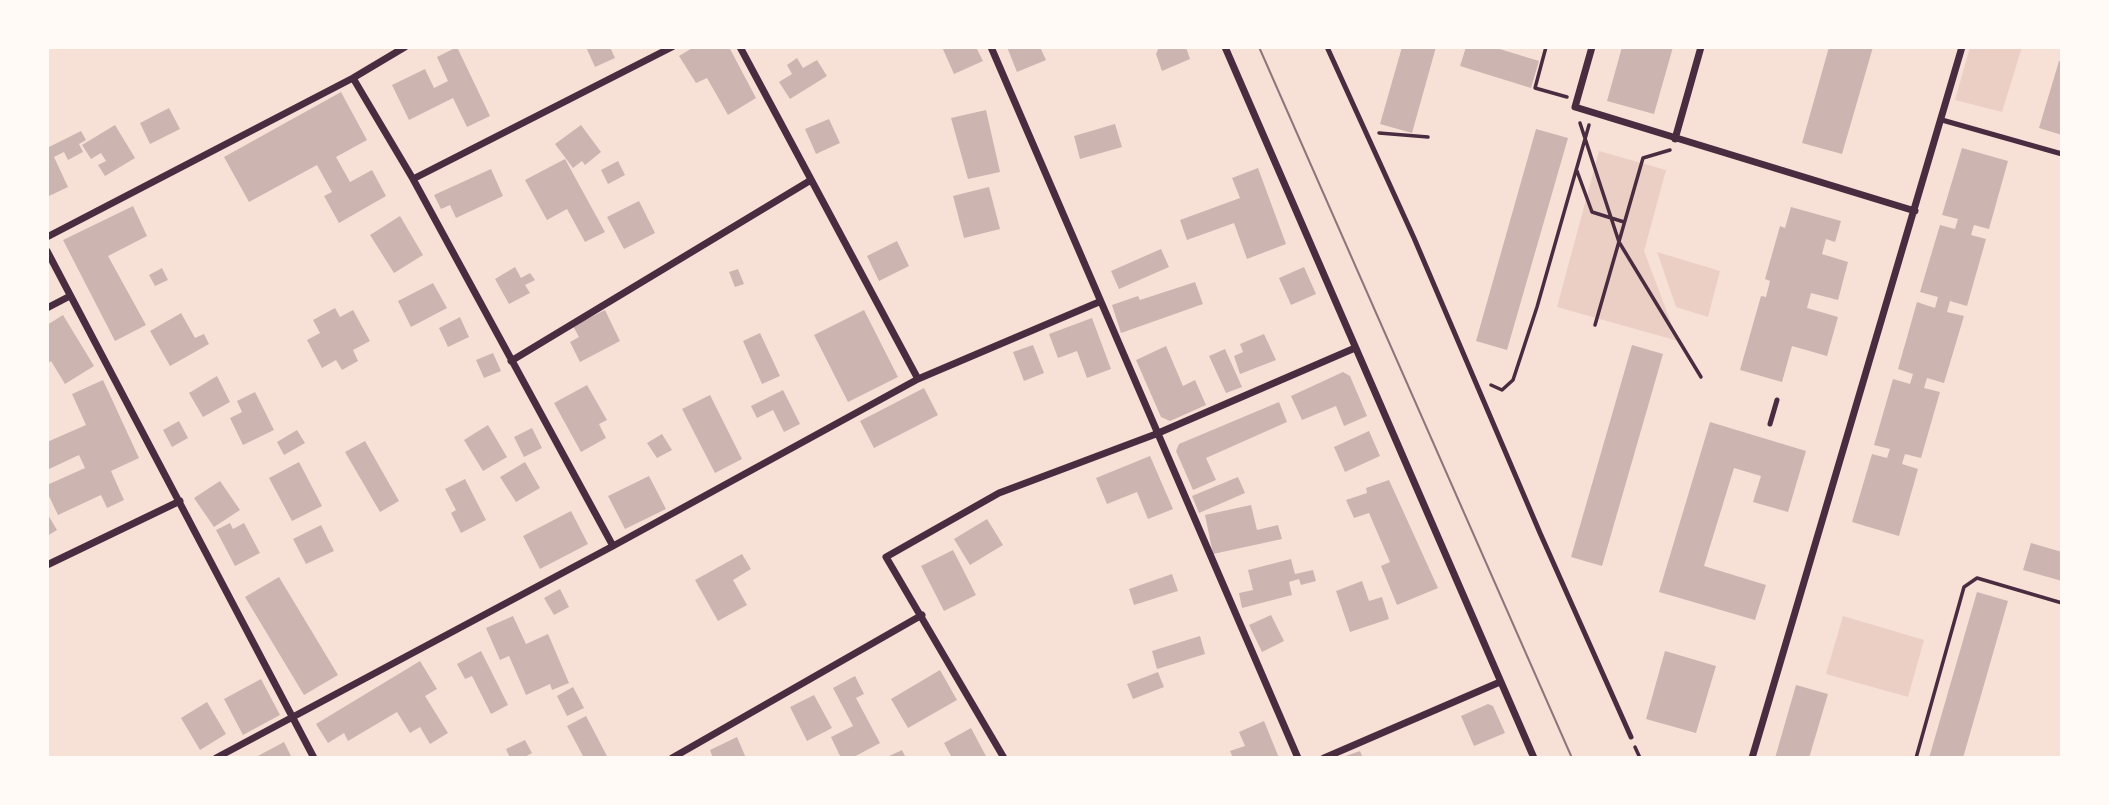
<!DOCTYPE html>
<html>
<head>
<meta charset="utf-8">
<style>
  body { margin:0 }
  #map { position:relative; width:2109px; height:805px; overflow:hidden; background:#f7e1d7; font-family:"Work Sans",sans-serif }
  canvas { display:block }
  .frame { position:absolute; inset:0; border:49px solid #fffaf5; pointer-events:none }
</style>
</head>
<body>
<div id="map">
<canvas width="2109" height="805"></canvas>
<div class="frame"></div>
</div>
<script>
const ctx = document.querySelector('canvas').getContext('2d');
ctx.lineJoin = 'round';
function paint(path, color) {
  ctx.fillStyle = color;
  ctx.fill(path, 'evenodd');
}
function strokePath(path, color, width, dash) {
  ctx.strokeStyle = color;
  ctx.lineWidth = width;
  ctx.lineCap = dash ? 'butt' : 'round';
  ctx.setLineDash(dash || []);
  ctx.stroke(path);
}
paint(new Path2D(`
  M1970,47H2022L2002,112L1955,100Z
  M1599,151L1666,170L1644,251L1678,341L1557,307Z
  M1657,252L1720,271L1708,317L1676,307Z
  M1843,616L1924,640L1908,697L1826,674Z`), '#ebcfc5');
paint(new Path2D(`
  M457,47L490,116L467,127L453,98L409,120L392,85L425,69L434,88L448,81L437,57Z
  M586,47H610L615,58L595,67Z
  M694,47H729L756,98L728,115L707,78L696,83L679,56Z
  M942,47H976L983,61L954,74Z
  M1007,47H1040L1046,60L1017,72Z
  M1159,47H1186L1190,59L1162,71L1156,54Z
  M1402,47H1436L1412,133L1380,124Z
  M1466,47H1493L1539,61L1531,88L1460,66Z
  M1622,47H1673L1654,114L1607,101Z
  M1829,47H1873L1842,154L1802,143Z
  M797,58L803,68L817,60L827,76L790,99L779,82L792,74L787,65Z
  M2059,61L2062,62V135L2039,128Z
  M341,92L367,140L336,157L350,182L372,170L386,196L339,223L324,196L332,192L317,165L249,202L224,157Z
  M169,108L180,129L150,144L140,123Z
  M986,110L1000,172L968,179L951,118Z
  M829,119L840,143L816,154L805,129Z
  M1115,124L1122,147L1080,159L1074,136Z
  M115,125L135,158L105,176L98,165L106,161L101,153L91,159L82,145Z
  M581,125L601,152L585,165L582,161L573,168L555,144Z
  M1536,129L1568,138L1507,350L1476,341Z
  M81,131L86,140L79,144L83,152L68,160L64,152L54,157L68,187L47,197V148Z
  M1962,148L2008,161L1989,229L1974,225L1971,235L1986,239L1967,306L1950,301L1947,312L1964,316L1944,383L1927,378L1924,388L1940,392L1921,458L1905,454L1902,464L1918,469L1899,536L1852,522L1872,454L1887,458L1890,449L1874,445L1893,379L1910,384L1913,374L1898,369L1917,302L1935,308L1938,297L1920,292L1940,225L1955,229L1958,219L1942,215Z
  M565,159L605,232L585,242L567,209L547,220L525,180Z
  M618,161L625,175L608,184L601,170Z
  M1258,168L1286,244L1247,259L1234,223L1187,240L1180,220L1240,198L1232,178Z
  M491,169L503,196L456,218L450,205L441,209L434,195Z
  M989,187L1000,229L964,238L953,196Z
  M639,201L655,233L624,249L607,217Z
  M133,206L147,236L108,256L146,325L115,341L63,240Z
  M1791,207L1841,221L1835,242L1826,239L1822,254L1848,262L1838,300L1811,293L1807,308L1838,317L1827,356L1792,346L1782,382L1740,370L1761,296L1766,297L1770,281L1765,279L1780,226L1785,228Z
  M400,216L423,255L394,273L370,235Z
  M897,241L909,266L879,281L867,256Z
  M1161,249L1169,267L1119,289L1111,271Z
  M515,267L521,278L530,273L535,280L525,285L530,293L509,304L495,279Z
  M1304,267L1316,294L1291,305L1279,278Z
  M162,268L168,280L155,286L149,275Z
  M738,269L744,284L735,287L729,272Z
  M1195,282L1203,304L1121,333L1112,305L1138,296L1140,300Z
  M433,283L447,308L411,327L398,301Z
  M335,308L340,317L353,310L370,341L353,350L358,361L342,370L336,360L322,368L307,340L320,333L313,320Z
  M605,310L620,341L580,362L570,342L579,337L573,326Z
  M864,310L898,377L848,402L814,335Z
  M181,313L195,338L204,334L209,344L170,366L150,331Z
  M63,315L94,366L65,384L51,361L47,364V325Z
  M460,317L469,337L448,347L439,328Z
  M1092,318L1111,369L1087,378L1077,351L1058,358L1049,334Z
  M760,333L780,376L762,384L743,341Z
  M1264,334L1276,360L1240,374L1234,356L1243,352L1240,344Z
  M1033,345L1044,373L1024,381L1013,352Z
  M1632,345L1663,354L1602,566L1571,557Z
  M1166,346L1183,386L1195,380L1206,405L1170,421L1161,417L1136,360Z
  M1225,349L1242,387L1226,393L1209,356Z
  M493,353L501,371L484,378L476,360Z
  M1343,372L1350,376L1367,416L1344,426L1336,406L1302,420L1291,396Z
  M217,376L230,402L203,417L189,393Z
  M103,380L139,458L111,471L124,500L107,508L101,495L58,515L47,492V485L85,468L79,455L47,470V442L86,425L72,394Z
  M587,385L607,420L599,424L606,438L581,452L554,403Z
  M924,388L938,415L874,448L860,421Z
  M783,390L800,424L784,432L773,410L757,418L751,406Z
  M255,392L274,430L243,445L230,418L242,412L237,401Z
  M710,395L742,459L715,473L682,409Z
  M1279,402L1287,422L1206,458L1216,480L1193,490L1176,451L1179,444Z
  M179,421L188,438L172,447L163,430Z
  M1710,422L1806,451L1788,512L1753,502L1761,476L1734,468L1704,566L1766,585L1755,620L1659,592Z
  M488,425L507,457L483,471L464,440Z
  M532,428L542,448L524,457L514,437Z
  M297,430L305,443L284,455L277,442Z
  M1369,431L1380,456L1345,472L1334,447Z
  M662,434L672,450L657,458L647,443Z
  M365,441L399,501L380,512L345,452Z
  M1150,456L1173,509L1148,519L1137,492L1107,504L1096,478Z
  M299,462L322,506L292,521L269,478Z
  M525,462L540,488L516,502L500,477Z
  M649,476L666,509L625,529L608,496Z
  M1238,477L1245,493L1199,513L1192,496Z
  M465,479L486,520L461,533L451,513L456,510L445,489Z
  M1389,480L1438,588L1397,605L1381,566L1390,562L1369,513L1354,518L1346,500L1367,493L1366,488Z
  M220,481L240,510L214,527L194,498Z
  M1251,505L1257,530L1278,525L1282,539L1213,554L1205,515Z
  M571,511L588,544L540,569L523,536Z
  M47,513L57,530L47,536Z
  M987,519L1003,545L970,565L954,539Z
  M230,523L233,529L244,523L260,553L235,566L216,530Z
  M321,525L334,551L306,564L293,539Z
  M2031,543L2062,552V581L2023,570Z
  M953,550L976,595L944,611L921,566Z
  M742,554L751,569L733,580L747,605L718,621L695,580Z
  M1291,559L1295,574L1313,570L1316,581L1301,585L1299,579L1289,582L1292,595L1242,608L1239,593L1253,590L1248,570Z
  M1172,574L1178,591L1134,605L1129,589Z
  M279,577L338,675L304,695L245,597Z
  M1362,581L1369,601L1382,597L1389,619L1350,632L1336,591Z
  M560,589L569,607L554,615L544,598Z
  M1977,592L2008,601L1963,758H1929Z
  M1271,615L1284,641L1262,652L1249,625Z
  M513,616L526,644L548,634L569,683L552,690L550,684L526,695L509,656L500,660L486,628Z
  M1200,636L1205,654L1157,669L1152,651Z
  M481,651L508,705L491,714L472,676L465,679L457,664Z
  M1665,651L1716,666L1696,733L1646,719Z
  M420,661L437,689L425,696L448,733L430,744L420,727L410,733L397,712L348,741L344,733L328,743L316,724Z
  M940,670L957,700L908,728L891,699Z
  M1158,672L1164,687L1133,699L1127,684Z
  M855,676L864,694L856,698L880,743L852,758H841L831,737L853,726L833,688Z
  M261,679L280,715L243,735L224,699Z
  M1796,685L1828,694L1809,758H1775Z
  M573,687L584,708L567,716L557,696Z
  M814,695L832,728L807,741L790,707Z
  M207,702L226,734L200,750L181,718Z
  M1488,704L1493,706L1505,733L1474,746L1461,716Z
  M586,716L608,758H584L567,726Z
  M1264,721L1279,758H1233L1230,751L1245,746L1239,732Z
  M971,728L987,758H952L944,743Z
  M737,737L746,758H713L710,750Z
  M525,740L532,753L523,758H510L506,749Z
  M284,742L292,758H254Z
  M902,750L906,758H885Z
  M1360,751L1363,758H1343V757Z`), '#ccb4b1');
strokePath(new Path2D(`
  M1546,47L1535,88L1567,97
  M1580,123L1619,242L1701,377
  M1379,133L1428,137
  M1577,171L1592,212L1624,222
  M1595,325L1643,158L1670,150
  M1491,385L1502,390L1513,380L1537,307L1589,125
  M1635,747L1640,758
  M1916,758L1964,587L1977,578L2062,603`), '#4a2c40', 3.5);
strokePath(new Path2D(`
  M1327,47L1414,238L1540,533L1631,737
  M1942,120L2062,154
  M1770,424L1777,400`), '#4a2c40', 5);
strokePath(new Path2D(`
  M740,47L918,379
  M991,47L1298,758
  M1225,47L1534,758
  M1592,47L1575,107L1915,211
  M353,78L413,179L613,546
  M1675,139L1701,47
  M413,179L672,47
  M47,237L353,78L405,47
  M47,251L314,758
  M47,308L70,296
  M511,361L811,180
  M47,565L180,501
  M216,758L613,546L918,379L1099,302
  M672,758L922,615
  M1004,758L886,557L999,493L1156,434L1355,348
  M1324,758L1500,682
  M1752,758L1962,47`), '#4a2c40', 7);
strokePath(new Path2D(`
  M1259,47L1572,758`), '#8f747c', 2);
</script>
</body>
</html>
